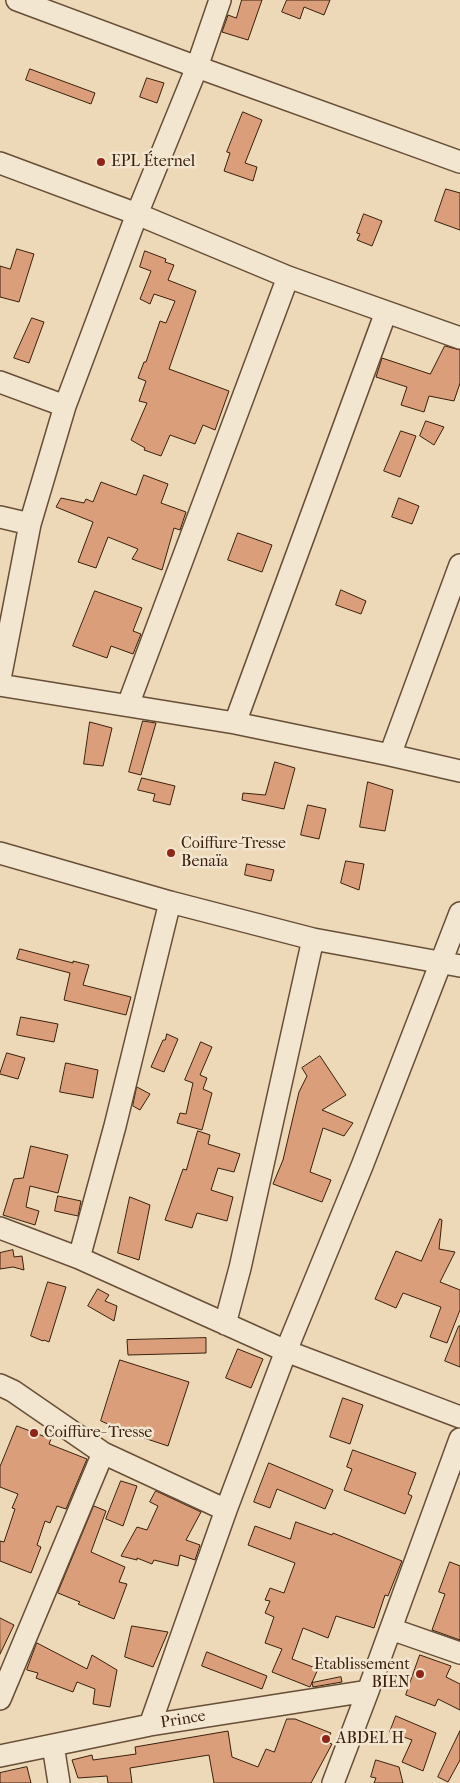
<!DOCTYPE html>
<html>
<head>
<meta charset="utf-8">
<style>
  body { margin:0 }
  canvas { display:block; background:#edd8b7 }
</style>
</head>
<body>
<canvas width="460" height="1783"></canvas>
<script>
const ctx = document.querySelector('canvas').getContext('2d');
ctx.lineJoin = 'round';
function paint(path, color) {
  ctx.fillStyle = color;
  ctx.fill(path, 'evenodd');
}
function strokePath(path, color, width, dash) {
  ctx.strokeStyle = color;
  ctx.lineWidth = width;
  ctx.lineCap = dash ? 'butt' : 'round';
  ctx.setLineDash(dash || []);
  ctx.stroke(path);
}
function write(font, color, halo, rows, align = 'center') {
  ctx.font = font + ' "IM FELL French Canon",serif';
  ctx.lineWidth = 5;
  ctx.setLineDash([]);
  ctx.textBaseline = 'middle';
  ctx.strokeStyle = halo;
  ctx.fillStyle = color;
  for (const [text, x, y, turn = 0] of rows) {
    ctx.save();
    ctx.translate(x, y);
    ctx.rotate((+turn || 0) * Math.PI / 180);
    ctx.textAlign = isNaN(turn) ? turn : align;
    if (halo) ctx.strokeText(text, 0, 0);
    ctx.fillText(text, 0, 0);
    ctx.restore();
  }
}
const building = new Path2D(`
  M242,0H262L248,40L222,32L228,15L236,18Z
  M287,0H330L324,15L304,7L300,19L282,12Z
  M30,69L95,93L91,104L26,80Z
  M147,78L164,83L157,103L140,97Z
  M243,112L262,120L245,163L257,167L253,181L224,171L230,153L227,152Z
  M446,189L460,193V230L435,221Z
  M364,214L382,221L372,246L357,240L360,234L357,233Z
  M17,249L34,254L19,302L0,297V266L10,269Z
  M145,251L166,259L165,262L174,265L168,280L196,291L169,369L229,391L215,430L203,425L195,444L170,435L161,456L144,450L145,448L131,440L147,403L139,401L146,381L138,378L144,362H146L160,321L166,323L175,301L154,294L150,304L140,299L151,271L140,267Z
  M32,318L44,322L29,363L14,358Z
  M445,346L460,350V383L454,401L429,396L424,412L401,405L407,387L376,377L382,358L430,374Z
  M426,421L444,427L434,445L420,436Z
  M401,431L416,436L400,477L384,471Z
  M144,475L168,484L161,503L186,512L180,530L174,528L162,570L132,559L138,549L108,537L96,568L78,562L93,522L56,507L61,498L84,503L86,499L93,502L101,482L136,495Z
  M399,498L419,506L412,524L392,517Z
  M238,533L272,545L262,572L228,560Z
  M341,590L366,601L361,614L336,605Z
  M95,591L142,608L133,631L141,634L133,654L111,646L107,658L73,646Z
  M143,721L156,723L141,775L129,772Z
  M90,722L112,728L103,766L84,764Z
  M275,762L295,768L284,809L242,800L243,793L265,795Z
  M142,778L175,786L170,805L153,801L155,794L138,790Z
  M368,782L393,790L385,831L360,827Z
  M308,805L326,809L319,839L301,835Z
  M346,861L364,864L359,890L341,883Z
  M247,864L274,870L271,881L245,875Z
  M20,949L73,963V961L89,965L83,985L131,997L126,1015L64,1000L70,973L17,959Z
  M21,1017L58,1024L54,1042L17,1035Z
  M167,1034L178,1039L164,1072L151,1067L163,1040H165Z
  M201,1042L212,1047L200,1075L207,1078L203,1089L212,1093L202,1130L177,1123L180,1113L186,1114L193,1083L185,1080Z
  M7,1053L25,1058L18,1079L0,1074Z
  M320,1056L346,1095L322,1110L353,1123L344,1136L323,1128L310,1172L331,1180L322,1202L273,1184L283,1160L299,1092L307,1076L302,1068Z
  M66,1063L98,1070L93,1098L60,1092Z
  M137,1087L150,1094L140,1110L133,1106Z
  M198,1131L210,1135L208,1144L240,1154L234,1172L218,1168L211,1190L233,1197L227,1221L197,1213L192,1228L165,1220L183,1169L186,1170Z
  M31,1146L68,1155L58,1193L30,1186L26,1207L39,1211L35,1225L3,1215L14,1179L23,1178Z
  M58,1196L81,1201L78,1216L55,1211Z
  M130,1197L150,1205L139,1260L118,1253Z
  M440,1219L442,1220L439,1249L455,1252L440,1282L460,1290V1310L447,1343L430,1337L441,1307L403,1293L396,1308L375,1299L396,1251L421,1261Z
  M13,1250L14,1257L22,1256L24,1270L13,1267L0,1269V1253Z
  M48,1282L66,1287L49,1342L44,1340L43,1341L31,1336Z
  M98,1289L109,1295L105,1301L117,1306L114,1321L88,1306Z
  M459,1326H460V1367L445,1361Z
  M206,1338V1353L128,1355L127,1340Z
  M238,1349L263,1359L251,1388L226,1378Z
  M120,1360L189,1382L168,1446L126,1432L101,1421Z
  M343,1398L363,1405L350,1444L330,1437Z
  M17,1426L51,1439L49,1444L87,1459L66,1509L57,1506L50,1523L45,1521L37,1545L41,1547L31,1573L0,1561V1541L4,1542L15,1509L12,1508L18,1494L0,1487V1467Z
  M353,1450L416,1473L408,1494L412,1496L405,1514L344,1490L352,1469L347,1467Z
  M269,1463L333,1490L325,1509L277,1489L270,1508L254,1502Z
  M121,1481L137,1486L123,1526L106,1519Z
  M156,1491L201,1512L186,1540L200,1545L195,1560L180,1555L178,1566L154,1560L152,1564L137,1558V1560L121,1556L137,1527L147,1530L158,1506L150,1502Z
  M94,1506L106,1511L91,1552L125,1567L119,1582L127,1584L114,1619L78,1604L80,1602L58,1593Z
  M296,1522L332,1535L333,1533L402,1561L388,1596L385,1595L374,1628L336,1616L328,1638L303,1628L292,1659L318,1669L310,1687L272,1672L282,1649L265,1643L274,1617L265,1613L270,1601L265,1600L270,1588L284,1593L295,1563L248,1545L255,1526L290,1539Z
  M450,1562L460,1566V1640L432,1630L445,1594L439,1592Z
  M0,1618L14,1625L0,1654Z
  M132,1626L168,1632L153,1667L125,1657Z
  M37,1643L87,1669L92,1655L117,1670L110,1707L93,1704L95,1689L77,1682L73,1692L36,1678L38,1673L27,1670Z
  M207,1652L267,1676L262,1689L202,1666Z
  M420,1655L451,1666L446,1677L460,1684V1710L438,1699L435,1706L406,1695Z
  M341,1677L342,1682L313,1687L312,1683Z
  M396,1716L436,1733L423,1771L402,1762L412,1740L390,1732Z
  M287,1719H295L331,1733L326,1742L332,1744L311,1783H214L209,1755L130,1768L132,1783H108L107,1776L78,1778L72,1760L92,1755L93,1760L136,1754L135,1747L228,1731L232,1757L258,1767L266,1749L274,1752Z
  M460,1731V1760L448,1782L438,1777Z
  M376,1760L399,1767L403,1783H374L376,1778L371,1777Z
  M27,1767L31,1783H0V1773Z`);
paint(building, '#da9e7a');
strokePath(building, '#3a200c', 1);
const minor = new Path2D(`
  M17,0L197,67L460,162
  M0,163L137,214L288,277L460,338
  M0,382L65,406
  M0,517L30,524
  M0,679L30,524L65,406L137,214L197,67L220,0
  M0,685L235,723L390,755L460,565
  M128,705L288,277
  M235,723L386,312
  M390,755L460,771
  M0,853L170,902L313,939L460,966
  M0,1228L79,1258L286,1351L460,1417
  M79,1258L115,1126L170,902
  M225,1324L240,1268L313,939
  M0,1385L13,1391L103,1453L226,1510
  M391,1629L460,1653
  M0,1699L103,1453
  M150,1725L226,1510L286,1351L362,1166L460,913
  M53,1745L59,1783
  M0,1756L150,1725L368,1691
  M333,1783L368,1691L460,1439`);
strokePath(minor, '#674e37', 24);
strokePath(minor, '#f3e6d0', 21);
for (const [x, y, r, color] of [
  [101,162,5,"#8f2418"],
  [171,853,5,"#8f2418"],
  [34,1433,5,"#8f2418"],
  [420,1674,5,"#8f2418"],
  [326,1739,5,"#8f2418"]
]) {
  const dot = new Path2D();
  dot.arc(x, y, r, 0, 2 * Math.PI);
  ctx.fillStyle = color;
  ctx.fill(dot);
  strokePath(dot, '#f3e6d0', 2);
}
write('16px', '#3a200c', '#f3e6d0', [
  ["EPL Éternel",111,162],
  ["Coiffure-Tresse",181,844],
  ["Benaïa",181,862],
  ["Coiffure- Tresse",44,1433],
  ["Etablissement",410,1665,"right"],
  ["BIEN",410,1683,"right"],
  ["ABDEL H",336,1739]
], 'left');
write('16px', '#3a200c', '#f3e6d0', [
  ["Prince",183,1720,-9]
]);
</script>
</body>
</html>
